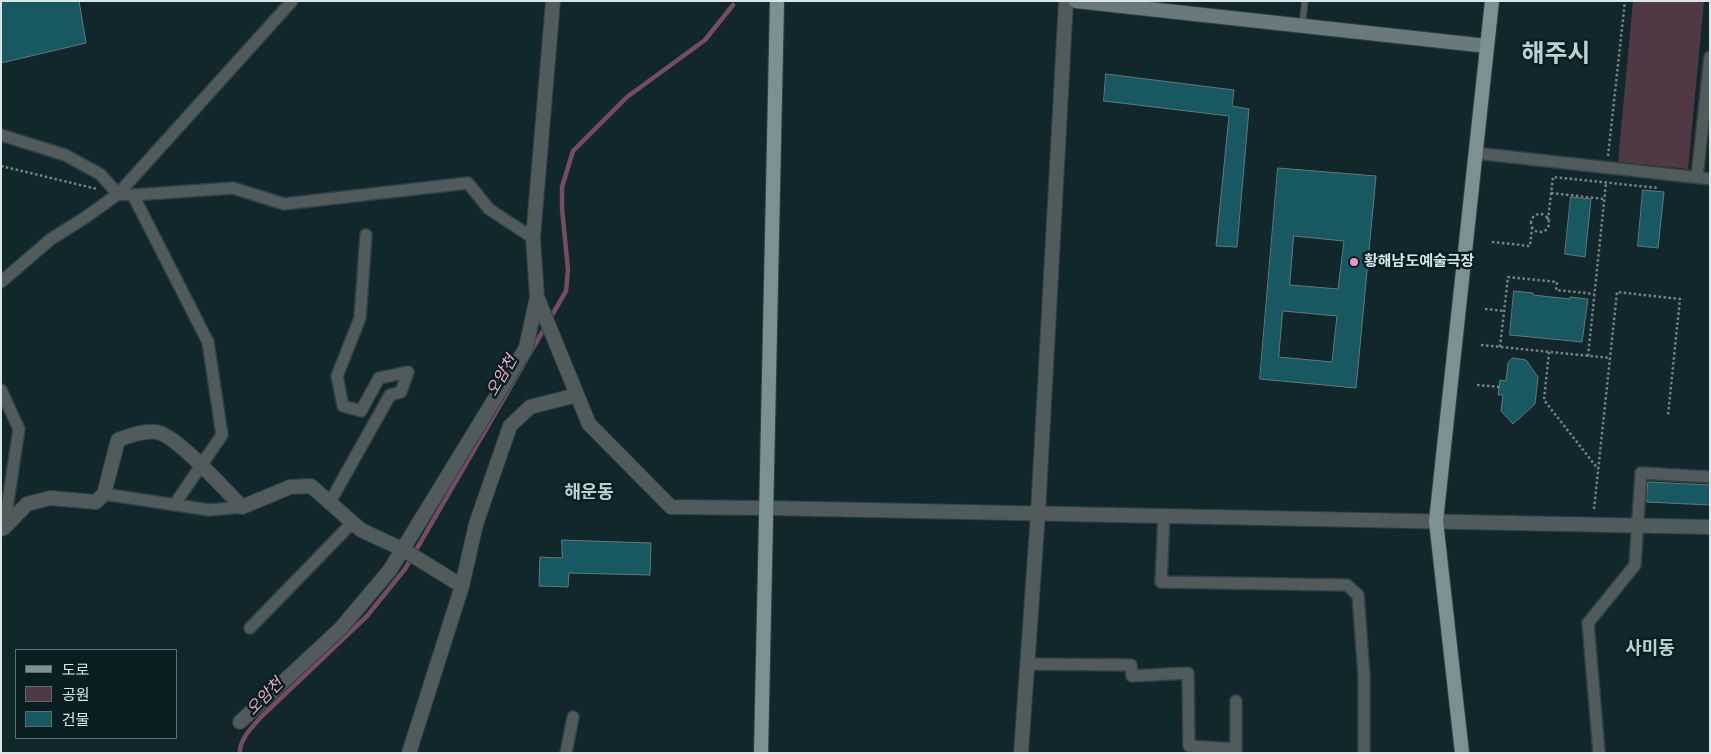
<!DOCTYPE html>
<html>
<head>
<meta charset="utf-8">
<style>
  body { margin:0 }
  #map { position:relative; width:1711px; height:754px; overflow:hidden; background:#12272b; font-family:"IBM Plex Serif","Noto Sans KR",serif }
  canvas { display:block }
  .frame { position:absolute; inset:0; border:2px solid #d9e6e8; pointer-events:none }
  .legend { position:absolute; left:15px; top:649px; width:162px; height:90px; box-sizing:border-box; background:#081e21; border:1px solid #5c6e71; margin:0; padding:6px 9px; list-style:none; font-size:15px; color:#d9e6e8 }
  .legend li { display:flex; align-items:center; gap:10px; height:25px }
  .legend b { width:25px; border:1px solid #5c6e71 }
</style>
</head>
<body>
<div id="map">
<canvas width="1711" height="754"></canvas>
<div class="frame"></div>
<ul class="legend">
<li><b style="height:6px;background:#7d9195"></b>도로</li>
<li><b style="height:14px;background:#513845"></b>공원</li>
<li><b style="height:14px;background:#175861"></b>건물</li>
</ul>
</div>
<script>
const ctx = document.querySelector('canvas').getContext('2d');
ctx.lineJoin = 'round';
function paint(path, color) {
  ctx.fillStyle = color;
  ctx.fill(path, 'evenodd');
}
function strokePath(path, color, width, dash) {
  ctx.strokeStyle = color;
  ctx.lineWidth = width;
  ctx.lineCap = dash ? 'butt' : 'round';
  ctx.setLineDash(dash || []);
  ctx.stroke(path);
}
function write(font, color, halo, rows, align = 'center') {
  ctx.font = font + ' "IBM Plex Serif","Noto Sans KR",serif';
  ctx.lineWidth = 5;
  ctx.setLineDash([]);
  ctx.textBaseline = 'middle';
  ctx.strokeStyle = halo;
  ctx.fillStyle = color;
  for (const [text, x, y, turn = 0] of rows) {
    ctx.save();
    ctx.translate(x, y);
    ctx.rotate((+turn || 0) * Math.PI / 180);
    ctx.textAlign = isNaN(turn) ? turn : align;
    if (halo) ctx.strokeText(text, 0, 0);
    ctx.fillText(text, 0, 0);
    ctx.restore();
  }
}
paint(new Path2D(`
  M1633,1H1704L1688,169L1618,162Z`), '#513845');
strokePath(new Path2D(`
  M240,753C239,739 254,725 262,716L367,616L405,569L566,291L568,270L562,208V187L573,151L627,97L705,40L733,5`), '#754c63', 4.5);
const building = new Path2D(`
  M1,1H79L86,43L1,63Z
  M1106,74L1234,90L1232,106L1249,109L1237,247L1216,246L1229,116L1104,101Z
  M1278,168L1376,176L1356,388L1260,379ZM1294,236L1344,241L1338,289L1290,285ZM1283,311L1337,316L1332,362L1279,357Z
  M1643,190L1664,192L1658,248L1638,246Z
  M1571,197L1591,199L1585,257L1565,254Z
  M1514,291L1533,293V295L1570,299V297L1588,299L1582,342L1510,335Z
  M1513,358L1526,360L1538,377L1535,404L1513,424L1501,411L1503,395H1498L1500,380L1506,381L1508,363Z
  M1648,482L1710,485V505L1647,502Z
  M562,540L651,543L650,575L569,573L568,587L539,586L540,557L562,558Z`);
paint(building, '#175861');
strokePath(building, '#61797d', 1);
const service = new Path2D(`
  M1302,26L1305,1`);
const minor = new Path2D(`
  M1,135L65,155L100,174L118,194L133,195L208,342L222,435L174,505
  M1475,153L1710,179
  M1697,177L1710,57
  M133,195L233,188L284,204L468,183L489,209L533,238
  M1,282L51,239L86,217L118,194L292,1
  M1,390L19,429L4,528
  M104,494L209,510L242,507
  M330,502L390,395L401,392L408,372L379,378L361,411L343,406L337,376L360,318L366,235
  M1164,515L1161,582L1347,585L1358,595L1364,675V753
  M250,628L353,522
  M1027,664L1131,665L1132,676L1188,673L1189,746L1236,749
  M1236,701V753
  M566,753L573,717
  M1599,753L1588,623L1635,565L1641,473L1710,477`);
const tertiary = new Path2D(`
  M553,1L533,238L537,297L589,424L671,507L766,508L1710,527
  M1,529L4,528L27,504L50,498L96,502L104,494L118,440C131,435 142,431 156,432C176,434 226,491 242,507L290,487L311,486L361,530L402,549L462,586
  M240,722L341,628L390,570L526,348L537,297
  M409,753L462,586L476,524L510,426L530,407L577,395
  M1021,753L1038,513L1066,1`);
const secondary = new Path2D(`
  M1076,1L1487,46`);
const primary = new Path2D(`
  M761,753L777,1
  M1462,753L1436,521L1492,1`);
strokePath(service, '#2e4245', 8);
strokePath(minor, '#2e4245', 14);
strokePath(tertiary, '#2e4245', 16);
strokePath(secondary, '#2e4245', 16);
strokePath(primary, '#2e4245', 16);
strokePath(new Path2D(`
  M1608,156L1625,1
  M1,166L97,189
  M1551,193L1604,199
  M1531 223a9 9 0 1 1 18 0a9 9 0 1 1-18 0Z
  M1548,220L1553,177L1659,188
  M1492,242L1530,246L1532,228
  M1485,309L1504,311
  M1481,345L1610,358
  M1500,347L1508,277L1557,282L1556,290L1594,294
  M1549,352L1544,400L1598,469
  M1588,356L1606,183
  M1477,385L1500,387
  M1594,509L1617,292L1680,299L1668,415`), '#718386', 2.5, [2.5, 2.5]);
strokePath(service, '#515b5c', 5.5);
strokePath(minor, '#515b5c', 11);
strokePath(tertiary, '#515b5c', 14);
strokePath(secondary, '#6a7a7c', 14);
strokePath(primary, '#7d9195', 14);
for (const [x, y, r, color] of [
  [1354,262,5,"#f890cb"]
]) {
  const dot = new Path2D();
  dot.arc(x, y, r, 0, 2 * Math.PI);
  ctx.fillStyle = color;
  ctx.fill(dot);
  strokePath(dot, '#081e21', 2);
}
write('bold 15px', '#d9e6e8', '#081e21', [
  ["황해남도예술극장",1364,262]
], 'left');
write('italic 16px', '#eea9ce', '#081e21', [
  ["오암천",502,376,-60],
  ["오암천",265,697,-46]
]);
write('bold 18px', '#b8d2d6', '#081e21', [
  ["해운동",589,493],
  ["사미동",1650,649]
]);
write('bold 25px', '#b8d2d6', '#081e21', [
  ["해주시",1556,55]
]);
</script>
</body>
</html>
